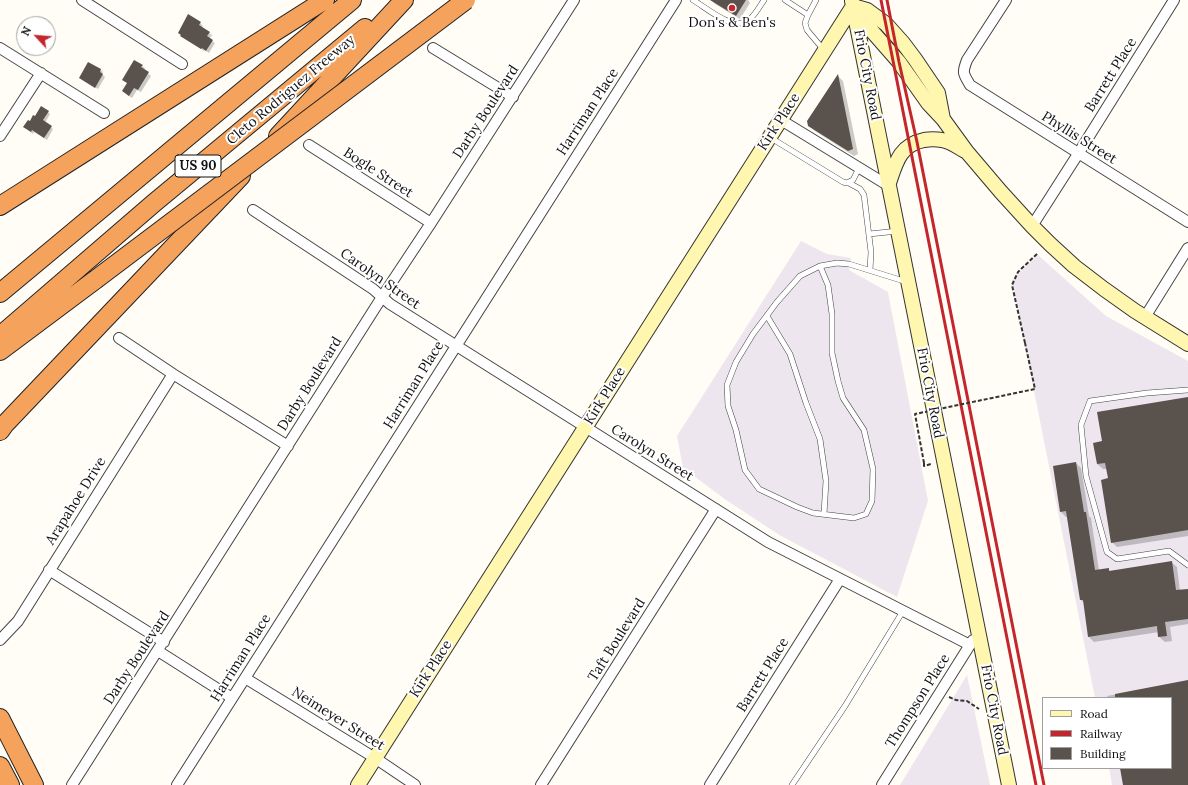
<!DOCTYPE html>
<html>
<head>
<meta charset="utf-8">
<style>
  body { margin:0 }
  #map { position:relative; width:1188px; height:785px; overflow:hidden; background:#fffdf5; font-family:Lora,serif }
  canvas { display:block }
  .legend { position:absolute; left:1042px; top:697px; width:130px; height:72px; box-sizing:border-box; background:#fff; border:1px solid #a0a0a0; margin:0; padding:5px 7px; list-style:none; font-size:12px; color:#111 }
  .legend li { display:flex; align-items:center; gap:8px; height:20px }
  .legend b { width:20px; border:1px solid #a0a0a0 }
  .north { position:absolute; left:16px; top:16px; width:40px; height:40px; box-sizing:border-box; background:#fff; border:1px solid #a0a0a0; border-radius:50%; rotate:296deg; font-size:11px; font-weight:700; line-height:16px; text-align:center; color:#111 }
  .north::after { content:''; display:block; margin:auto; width:14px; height:18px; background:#c4262e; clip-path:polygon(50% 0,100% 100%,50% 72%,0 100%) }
</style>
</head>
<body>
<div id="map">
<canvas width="1188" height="785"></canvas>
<ul class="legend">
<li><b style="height:5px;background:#fff6b0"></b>Road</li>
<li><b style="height:5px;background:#c4262e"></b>Railway</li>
<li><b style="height:11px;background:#5a524d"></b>Building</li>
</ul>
<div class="north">N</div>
</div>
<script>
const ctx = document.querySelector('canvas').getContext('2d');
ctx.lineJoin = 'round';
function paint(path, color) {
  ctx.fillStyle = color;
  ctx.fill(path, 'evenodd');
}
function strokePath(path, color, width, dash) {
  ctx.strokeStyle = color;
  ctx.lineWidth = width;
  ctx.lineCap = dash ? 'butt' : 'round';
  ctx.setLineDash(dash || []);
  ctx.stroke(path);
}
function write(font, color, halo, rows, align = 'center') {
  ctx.font = font + ' Lora,serif';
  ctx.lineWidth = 4;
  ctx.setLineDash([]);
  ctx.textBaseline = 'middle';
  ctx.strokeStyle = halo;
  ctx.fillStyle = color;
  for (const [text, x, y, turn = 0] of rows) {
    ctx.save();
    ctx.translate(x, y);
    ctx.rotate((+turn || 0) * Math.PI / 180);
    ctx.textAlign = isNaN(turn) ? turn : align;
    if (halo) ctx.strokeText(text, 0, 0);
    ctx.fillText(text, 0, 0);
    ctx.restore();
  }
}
paint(new Path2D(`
  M801,241L827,254L851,258L849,270L888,292L928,501L897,597L781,536L726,500L683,468L677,436Z
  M1038,255L1106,316L1188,361V785H1112L1109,768H1171V698H1095L1012,280Z
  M967,675L990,785H900Z`), '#eee6ef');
paint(new Path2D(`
  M711,0H748L750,3L740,19L715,4Z
  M200,23L203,26L201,28L212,35L209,39L215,43L209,53L204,50V51L181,36Z
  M135,61L142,66L145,68L144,70L151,76L141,92L137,90L132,98L126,94Z
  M101,70L103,72L102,74L105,77L98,89L80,78Z
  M838,76L843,81L858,154L854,156L815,131L809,125Z
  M48,112L50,114L45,123L53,129L47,140L34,132L33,134L25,127L35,117Z
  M1188,398V536L1117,547L1112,542L1109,479L1107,469H1103L1097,464L1103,442Z
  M1076,463L1081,468L1089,516L1091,518L1099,571L1108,569L1111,572L1171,562L1177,567L1180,591L1188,590V624L1170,627L1172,641L1165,642L1159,637V632L1094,642L1089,637L1084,603L1081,600L1067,517H1066L1061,512Z
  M1188,681V785H1124L1121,768H1171V698H1108L1107,696Z`), '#0003');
paint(new Path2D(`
  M710,0H746L736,16Z
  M188,14L201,22L199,25L210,32L207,36L213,40L206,51L202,48L201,49L180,36L181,35L178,33Z
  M134,60L143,65L141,67L149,72L138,90L134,88L129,96L122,91L127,83L122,80Z
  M88,62L101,69L100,72L103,74L95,88L79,78Z
  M838,74L853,149L848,151L808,126L807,121Z
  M41,106L49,111L43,120L52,126L44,138L32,130L31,132L23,127L28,120L30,121L33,115L35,116Z
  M1188,397V530L1111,543L1101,480L1108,478L1105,463L1097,464L1093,443L1102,441L1097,412Z
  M1076,462L1084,512H1086L1095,570L1109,568V571L1172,561L1176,590L1188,589V619L1165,622L1167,636L1158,637L1157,626L1088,637L1083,600H1080L1066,511L1060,512L1053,466Z
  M1188,680V785H1123L1120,768H1171V698H1115V694Z`), '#5a524d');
const lane = new Path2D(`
  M693,0C707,8 733,32 749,20C755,15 760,6 764,0
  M785,0L808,15L816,0
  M808,15L805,23L807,30L823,49
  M771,138L843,182L847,183L853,180L859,168
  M849,183L860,189L864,195L871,252L870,270
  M869,234L898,231
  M820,266L828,285L832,314V353L838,381L843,398L864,430L873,469L872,501L866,514L854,518L813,513L797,507L759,489L745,470L736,430L728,406L727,385L736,362L753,334L777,302L800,276L820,266L837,263L849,264L907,282
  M767,316L790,354L806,403L820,439L826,481L824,514
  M1188,390L1147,393L1090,401L1081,425L1086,476L1107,552L1117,559L1169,551L1188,565
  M792,785L845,706L903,611`);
const street = new Path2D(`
  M82,0L182,64
  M1006,0L967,60C962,73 963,73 970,85L1188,222
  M0,48L104,113
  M433,48L513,97
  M781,120L889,186
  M0,136L41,73
  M309,145L431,223
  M253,210L373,289L390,304L768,542L970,645
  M1032,226L1078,154L1174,0
  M1145,317L1188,248
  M119,338L173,374L288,446
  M49,570L164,642
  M0,640L18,621L173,374
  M158,651L232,698
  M245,678L375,758L415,785
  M72,785L382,297L431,223L574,0
  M177,785L676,0
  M541,785L716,509
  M710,785L840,579
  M882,785L973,640`);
const secondary = new Path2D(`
  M852,1L1009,785
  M853,6L867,10L886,24L903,43L915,59L938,93L943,119
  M856,10L871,30L899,62L928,103L943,119L967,152L1001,192L1032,226L1050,244L1074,266L1104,289L1135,311L1188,344
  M889,183C896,162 900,145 924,140C930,139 936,139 942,140C950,141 958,147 965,151
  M358,785L853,6`);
const highway = new Path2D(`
  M278,136L404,0
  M0,206L325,0
  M0,293L352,0
  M0,336L154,203L365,28
  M0,351L95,280
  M0,431L5,424L241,176
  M0,718L34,785
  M0,766L10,785`);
strokePath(lane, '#444', 6);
strokePath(street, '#444', 12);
strokePath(secondary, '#333', 16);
strokePath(highway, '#222', 20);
strokePath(new Path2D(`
  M1025,343L1012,285L1018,272L1038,253
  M924,463V466L931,464
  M949,697L956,700L967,701L979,709`), '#333', 2, [4, 2]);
strokePath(lane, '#fff', 5);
strokePath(street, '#fff', 10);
strokePath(secondary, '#fff6b0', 14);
strokePath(highway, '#f5a25d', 18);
strokePath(new Path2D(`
  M881,0L1036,785
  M887,0L899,62L917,142L1044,785`), '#c4262e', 3);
const highwayBridge = new Path2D(`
  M95,280L466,0`);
strokePath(highwayBridge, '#222', 20, []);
strokePath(new Path2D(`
  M924,463L915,414L1035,389L1025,343`), '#333', 2, [4, 2]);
strokePath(highwayBridge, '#f5a25d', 18);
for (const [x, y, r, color] of [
  [732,8,4,"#c4262e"]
]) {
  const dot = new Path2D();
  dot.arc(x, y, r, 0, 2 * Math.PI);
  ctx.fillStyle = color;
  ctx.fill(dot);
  strokePath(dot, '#fff', 1.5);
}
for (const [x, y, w] of [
  [198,166,46]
]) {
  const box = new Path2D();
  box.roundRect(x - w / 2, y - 11, w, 22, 3);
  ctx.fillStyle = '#fff';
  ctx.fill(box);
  strokePath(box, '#111', 1);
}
write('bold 13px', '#111', null, [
  ["US 90",198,166]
]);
write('14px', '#111', '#fff', [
  ["Don's & Ben's",732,23]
]);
write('14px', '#111', '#fff', [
  ["Frio City Road",867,75,79],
  ["Barrett Place",1111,75,-58],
  ["Cleto Rodriguez Freeway",291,90,-40],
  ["Darby Boulevard",486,112,-57],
  ["Harriman Place",588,112,-57],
  ["Kirk Place",779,122,-57],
  ["Phyllis Street",1079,138,32],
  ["Bogle Street",378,173,33],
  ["Carolyn Street",380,279,35],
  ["Darby Boulevard",310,384,-58],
  ["Harriman Place",414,385,-58],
  ["Frio City Road",930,393,79],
  ["Kirk Place",605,396,-58],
  ["Carolyn Street",652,453,32],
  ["Arapahoe Drive",76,501,-58],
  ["Taft Boulevard",617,640,-58],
  ["Darby Boulevard",137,658,-57],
  ["Harriman Place",241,658,-58],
  ["Kirk Place",431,669,-57],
  ["Barrett Place",763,675,-58],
  ["Thompson Place",918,701,-58],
  ["Frio City Road",994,710,79],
  ["Neimeyer Street",338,719,32]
]);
</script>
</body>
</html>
